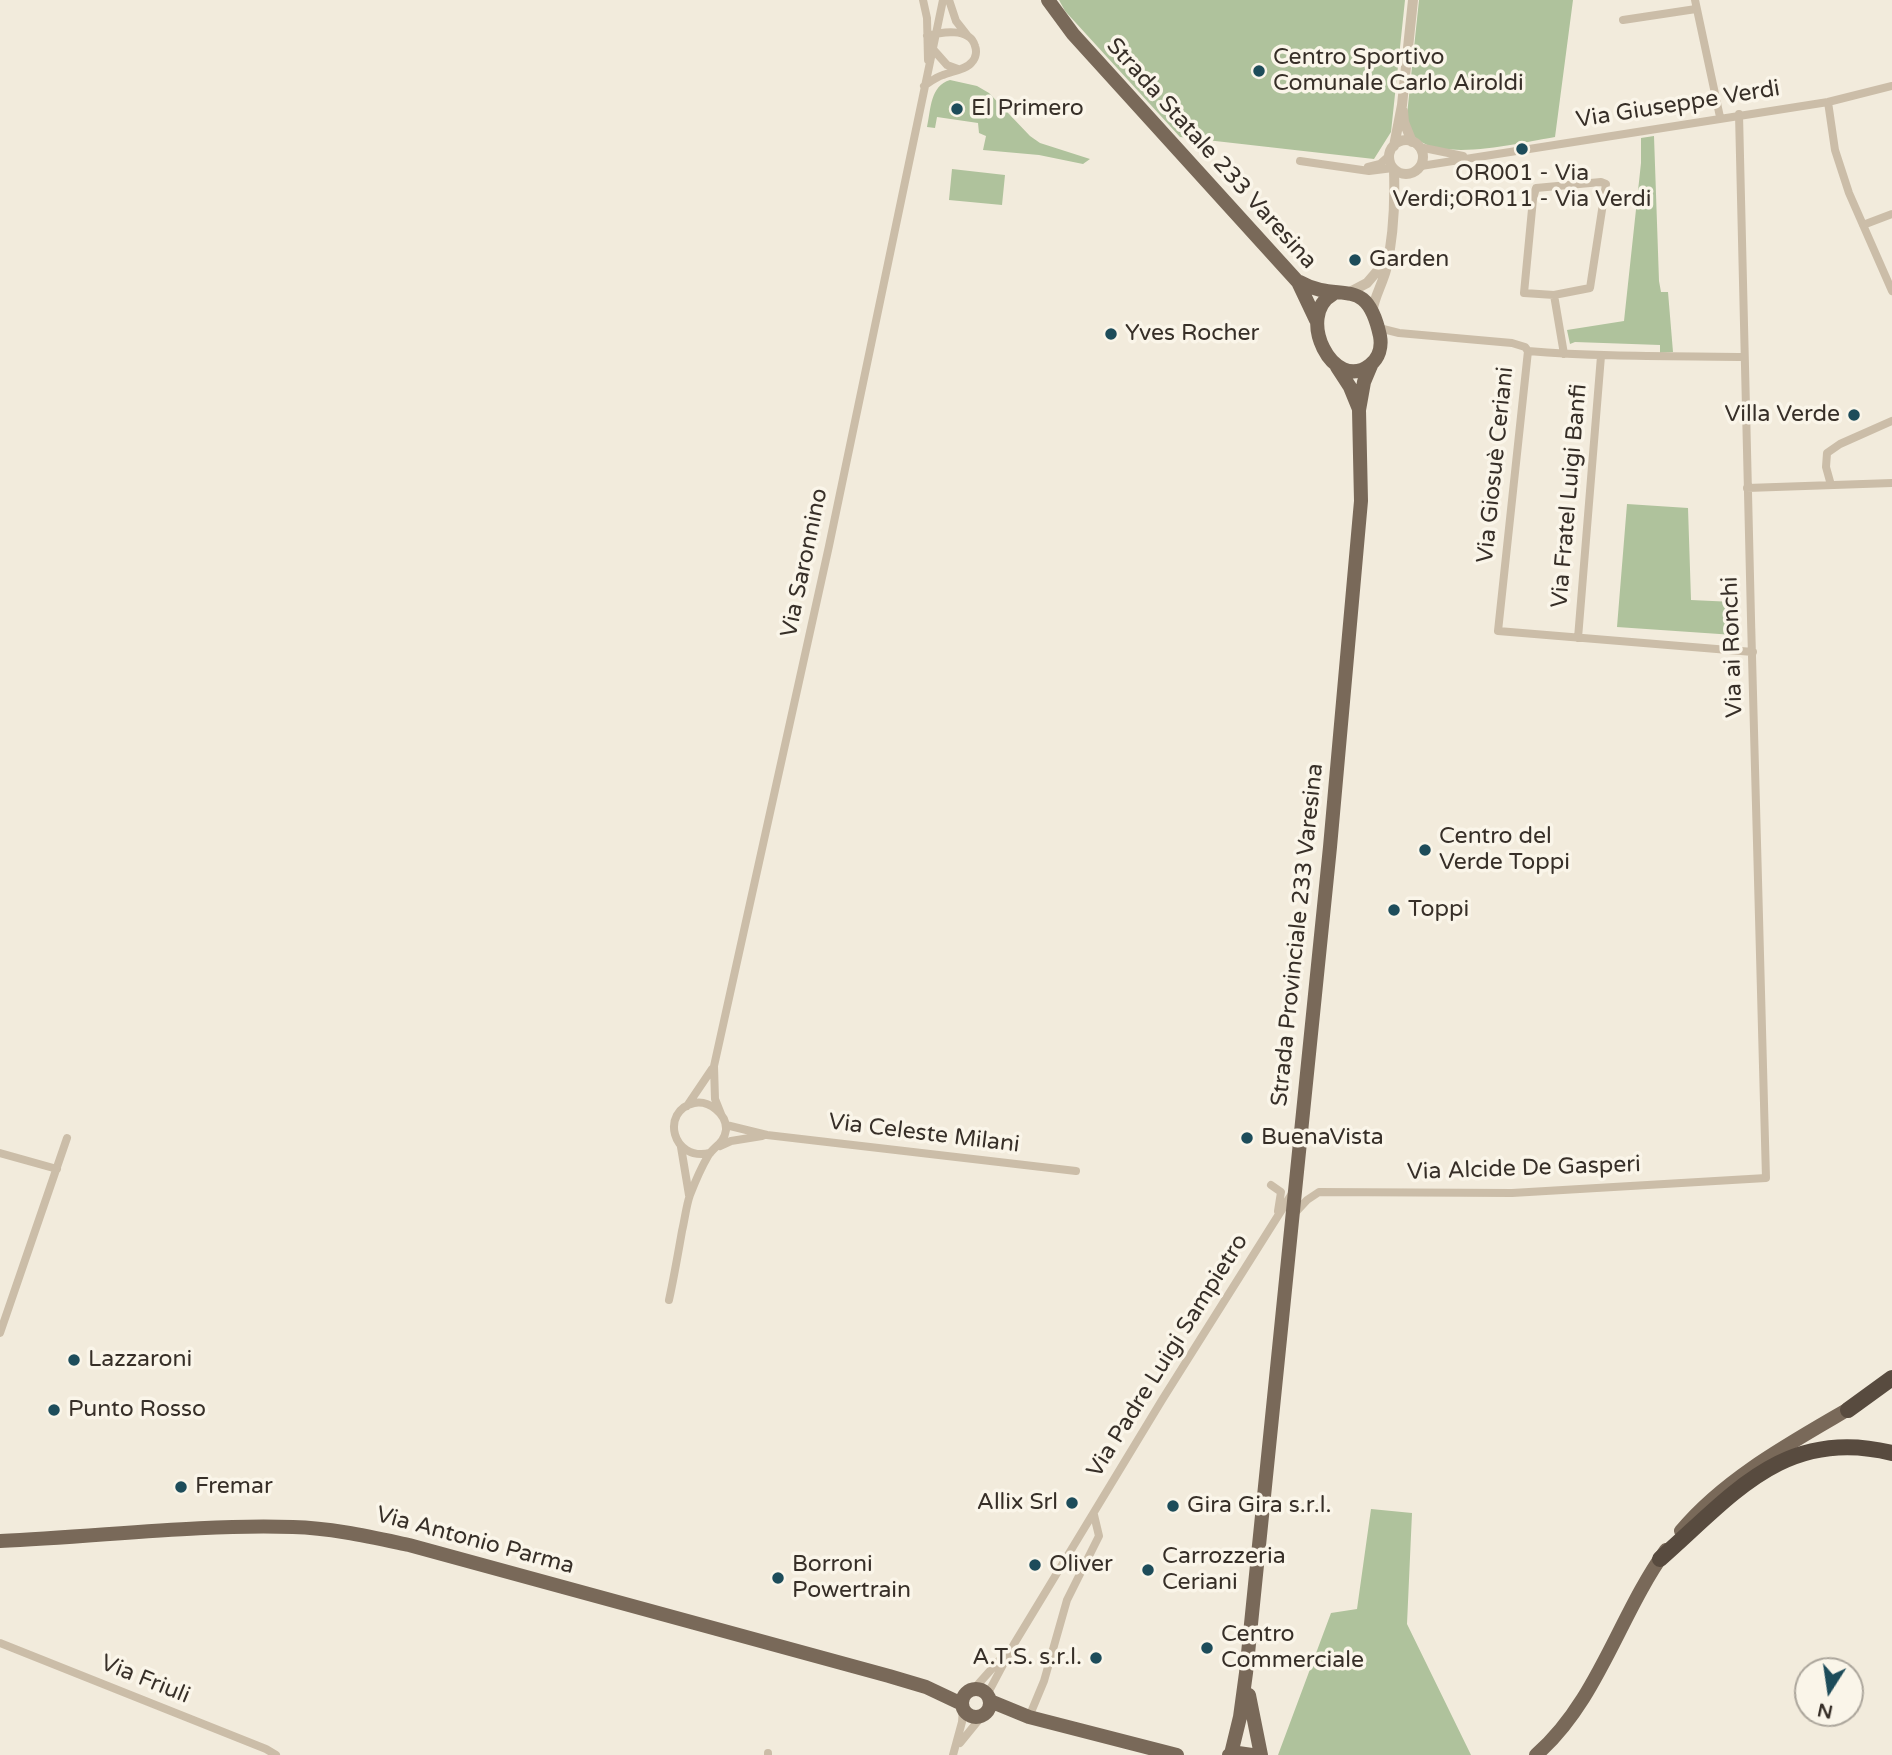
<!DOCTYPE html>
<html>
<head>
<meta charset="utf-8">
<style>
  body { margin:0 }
  #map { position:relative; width:1892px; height:1755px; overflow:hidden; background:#f2ebdc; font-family:"Varela Round",sans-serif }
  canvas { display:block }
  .north { position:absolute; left:1794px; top:1657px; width:70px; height:70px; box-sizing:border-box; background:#faf5e9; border:2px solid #aca69c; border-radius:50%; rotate:192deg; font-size:19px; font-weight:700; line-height:28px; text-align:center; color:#372f28 }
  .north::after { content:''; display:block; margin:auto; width:24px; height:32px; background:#1d4c5a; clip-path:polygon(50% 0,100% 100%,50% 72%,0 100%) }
</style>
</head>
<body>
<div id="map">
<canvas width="1892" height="1755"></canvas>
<div class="north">N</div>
</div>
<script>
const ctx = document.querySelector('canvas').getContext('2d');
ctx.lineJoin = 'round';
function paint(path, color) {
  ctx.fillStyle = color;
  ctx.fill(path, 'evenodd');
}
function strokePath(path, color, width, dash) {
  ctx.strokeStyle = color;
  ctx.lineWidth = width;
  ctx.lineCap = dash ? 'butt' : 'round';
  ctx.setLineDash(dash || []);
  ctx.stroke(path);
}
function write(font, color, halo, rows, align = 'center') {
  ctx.font = font + ' "Varela Round",sans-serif';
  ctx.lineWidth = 7;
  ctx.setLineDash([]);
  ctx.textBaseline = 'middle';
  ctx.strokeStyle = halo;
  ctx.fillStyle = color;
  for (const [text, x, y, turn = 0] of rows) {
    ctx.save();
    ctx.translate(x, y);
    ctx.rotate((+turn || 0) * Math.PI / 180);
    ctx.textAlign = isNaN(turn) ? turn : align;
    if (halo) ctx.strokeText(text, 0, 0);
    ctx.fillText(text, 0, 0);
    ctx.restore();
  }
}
paint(new Path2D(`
  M1059,0H1405L1391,132L1374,159L1180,137L1065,11Z
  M1419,0H1573L1555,137C1523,142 1431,166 1411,132C1408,127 1408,120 1407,115Z
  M950,80L977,86L989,93L1030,136L1040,143L1090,159L1083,164L1039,155L983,150L986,136L979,133L978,123L937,117L935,128L927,127C931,109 930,86 950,80Z
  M1654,136L1659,281L1661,292H1668L1673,352L1660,353V345L1575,342L1570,344L1567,330L1624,321L1641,163V138Z
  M952,169L1005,175L1002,205L949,200Z
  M1627,504L1688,508L1691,600L1734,602V635L1617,627Z
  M1371,1509L1412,1513L1407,1624L1471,1755H1278L1331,1613L1357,1609Z`), '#afc29c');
strokePath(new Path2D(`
  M923,0L927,18L928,60
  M949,0L956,21L967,35
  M1695,0L1720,117
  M1623,20L1696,9
  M931,47L947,65L958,69
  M924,86C930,82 936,77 943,75C952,71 966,70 972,62C976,58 977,51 975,46C970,27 941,32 927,36
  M1828,102L1835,150L1849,193L1892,291
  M1419,147L1463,156
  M1300,161L1369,171L1393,168
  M1421,166L1828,102L1892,86
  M1368,167L1380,164L1389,156
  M1863,225L1892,214
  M1554,295L1524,293L1533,199L1536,188L1601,182L1606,184L1590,288L1554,295L1564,354
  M1379,328L1399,333L1512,343L1525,347L1528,351C1600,357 1671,356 1743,357
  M1528,351L1498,631L1753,652
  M1831,485L1826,467L1827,453L1840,444L1892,421
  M1747,488L1892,483
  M1578,638L1601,356
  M687,1106L712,1069
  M721,1114L715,1099L714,1066L829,546L943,0
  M726,1125L767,1135L1076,1171
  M720,1146L731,1141L762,1136
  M681,1147L689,1195
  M0,1153L57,1169
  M1271,1185L1281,1192L1278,1211
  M1294,1214L1307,1200L1319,1192L1512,1193L1766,1178C1758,823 1745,469 1739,114
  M669,1300C674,1277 678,1254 682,1231C685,1219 686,1206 690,1195C695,1182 701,1168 708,1156C714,1146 724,1144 726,1130C727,1114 709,1100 694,1103C660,1111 672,1162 710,1153
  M0,1333L67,1138
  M0,1643L266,1749L276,1755
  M973,1690L1005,1654
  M987,1695L1014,1644L1162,1400L1293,1192
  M1029,1717L1044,1681L1067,1600L1099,1536L1094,1515
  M960,1743L982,1716
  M768,1755V1753
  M953,1755L962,1722L963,1709`), '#cbbda8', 8);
strokePath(new Path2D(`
  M1403,111L1404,122L1412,142
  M1389 157a17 17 0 1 1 34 0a17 17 0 1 1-34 0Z
  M1394,146L1402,105L1413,0
  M1350,292L1367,283L1385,262
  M1372,313C1374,297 1382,285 1386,270C1393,240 1395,201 1394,170`), '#cbbda8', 10);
strokePath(new Path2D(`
  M1048,0L1073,34L1298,282L1316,320
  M1300,282C1340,305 1366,272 1380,336C1382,347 1379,358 1370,365C1333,394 1295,315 1333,294
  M1337,367L1350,387L1359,409
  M1681,1531C1727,1476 1796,1440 1857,1404
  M0,1541C98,1537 195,1524 293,1527C332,1528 371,1537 409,1545L889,1676L926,1687L962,1704
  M962 1703a14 14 0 1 1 28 0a14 14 0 1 1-28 0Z
  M1249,1695L1261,1755
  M990,1701L1029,1717L1177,1755
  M1231,1754L1240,1717L1246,1673L1330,847L1361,501L1359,410L1364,382L1372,363
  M1229,1755L1238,1753L1252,1755
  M1536,1755C1598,1701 1619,1615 1666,1550`), '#796959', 14);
strokePath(new Path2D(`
  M1848,1410L1892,1378
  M1660,1559C1732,1496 1784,1426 1892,1453`), '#584b3f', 16);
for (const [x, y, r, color] of [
  [1259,71,7,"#1d4c5a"],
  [957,109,7,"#1d4c5a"],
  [1522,149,7,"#1d4c5a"],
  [1355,260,7,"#1d4c5a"],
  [1111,334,7,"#1d4c5a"],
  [1854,415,7,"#1d4c5a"],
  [1425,850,7,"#1d4c5a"],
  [1394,910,7,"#1d4c5a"],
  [1247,1138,7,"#1d4c5a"],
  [74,1360,7,"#1d4c5a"],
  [54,1410,7,"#1d4c5a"],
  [181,1487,7,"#1d4c5a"],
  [1072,1503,7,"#1d4c5a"],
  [1173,1506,7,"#1d4c5a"],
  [1035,1565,7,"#1d4c5a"],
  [1148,1570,7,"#1d4c5a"],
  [778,1578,7,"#1d4c5a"],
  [1207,1648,7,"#1d4c5a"],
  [1096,1658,7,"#1d4c5a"]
]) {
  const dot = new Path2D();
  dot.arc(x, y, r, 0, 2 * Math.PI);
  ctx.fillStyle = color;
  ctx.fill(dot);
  strokePath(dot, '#faf5e9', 2.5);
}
write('23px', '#372f28', '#faf5e9', [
  ["Centro Sportivo",1273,58],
  ["Comunale Carlo Airoldi",1273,84],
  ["El Primero",971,109],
  ["OR001 - Via",1522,174,"center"],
  ["Verdi;OR011 - Via Verdi",1522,200,"center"],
  ["Garden",1369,260],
  ["Yves Rocher",1125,334],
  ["Villa Verde",1840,415,"right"],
  ["Centro del",1439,837],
  ["Verde Toppi",1439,863],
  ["Toppi",1408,910],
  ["BuenaVista",1261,1138],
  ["Lazzaroni",88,1360],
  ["Punto Rosso",68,1410],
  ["Fremar",195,1487],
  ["Allix Srl",1058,1503,"right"],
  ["Gira Gira s.r.l.",1187,1506],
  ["Carrozzeria",1162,1557],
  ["Ceriani",1162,1583],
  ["Borroni",792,1565],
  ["Powertrain",792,1591],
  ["Oliver",1049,1565],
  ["Centro",1221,1635],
  ["Commerciale",1221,1661],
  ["A.T.S. s.r.l.",1082,1658,"right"]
], 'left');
write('23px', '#372f28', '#faf5e9', [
  ["Via Giuseppe Verdi",1678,105,-9],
  ["Strada Statale 233 Varesina",1211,154,48],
  ["Via Giosuè Ceriani",1496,465,-84],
  ["Via Fratel Luigi Banfi",1570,496,-85],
  ["Via Saronnino",805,563,-78],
  ["Via ai Ronchi",1733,647,-92],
  ["Strada Provinciale 233 Varesina",1298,935,-84],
  ["Via Celeste Milani",924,1134,7],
  ["Via Alcide De Gasperi",1524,1169,-2],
  ["Via Padre Luigi Sampietro",1168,1356,-58],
  ["Via Antonio Parma",475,1541,15],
  ["Via Friuli",145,1680,22]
]);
</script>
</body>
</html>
